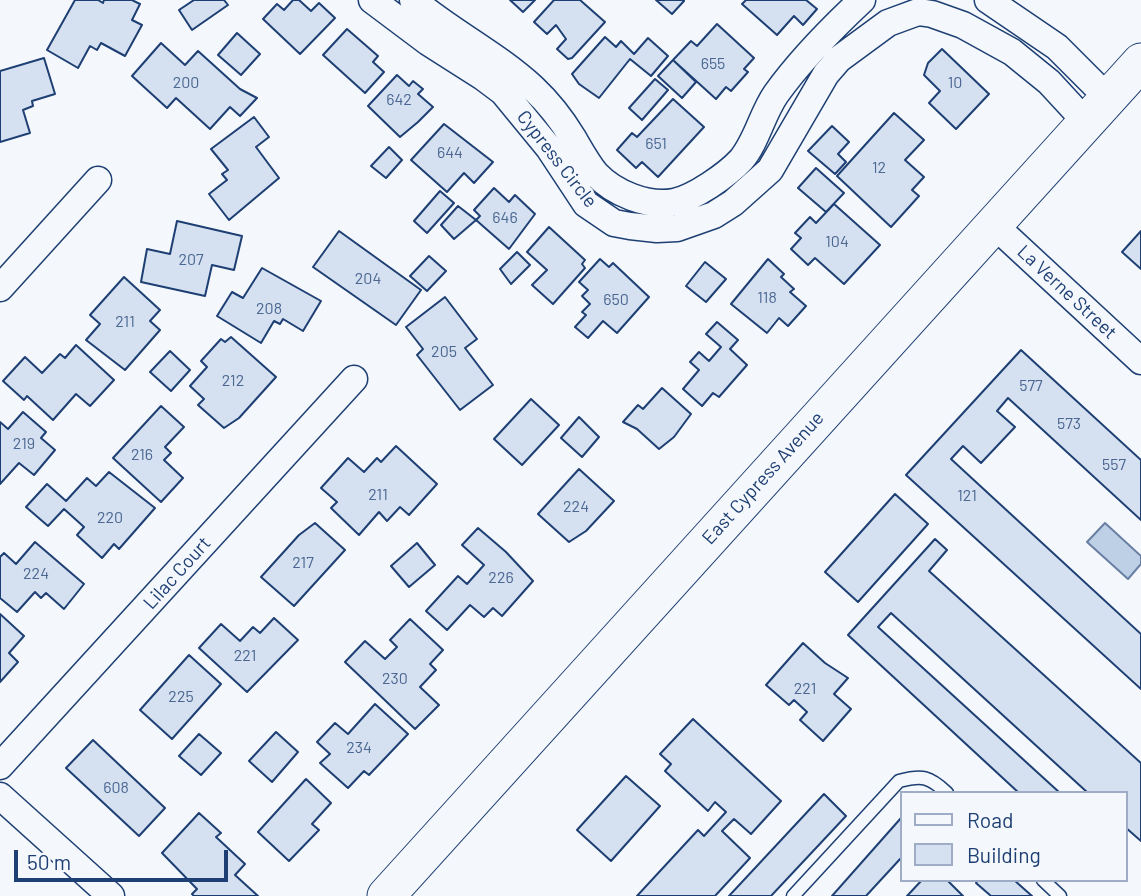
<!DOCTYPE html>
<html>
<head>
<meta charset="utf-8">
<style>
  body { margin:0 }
  #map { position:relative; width:1141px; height:896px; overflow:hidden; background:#f4f7fb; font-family:Barlow,sans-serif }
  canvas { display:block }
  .legend { position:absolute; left:900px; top:791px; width:228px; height:91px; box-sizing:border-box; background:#f4f7fb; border:2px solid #9eadc5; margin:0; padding:9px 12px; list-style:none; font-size:21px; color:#1d3f73 }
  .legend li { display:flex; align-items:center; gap:14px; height:35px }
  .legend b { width:35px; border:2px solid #9eadc5 }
  .scale { position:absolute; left:14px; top:850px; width:214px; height:32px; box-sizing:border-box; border:4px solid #1d3f73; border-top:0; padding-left:9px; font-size:21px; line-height:24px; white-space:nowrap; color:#1d3f73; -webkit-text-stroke:5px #f4f7fb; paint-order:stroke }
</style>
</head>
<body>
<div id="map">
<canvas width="1141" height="896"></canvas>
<ul class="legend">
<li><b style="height:9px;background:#f4f7fb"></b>Road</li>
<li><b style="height:19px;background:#d5e0f0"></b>Building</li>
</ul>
<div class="scale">50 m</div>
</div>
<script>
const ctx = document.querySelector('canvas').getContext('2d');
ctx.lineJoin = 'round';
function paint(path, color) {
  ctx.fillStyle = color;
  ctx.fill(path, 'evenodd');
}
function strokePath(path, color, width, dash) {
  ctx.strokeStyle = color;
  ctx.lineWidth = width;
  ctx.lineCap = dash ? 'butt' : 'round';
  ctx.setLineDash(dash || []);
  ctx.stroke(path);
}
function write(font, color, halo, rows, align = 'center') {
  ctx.font = font + ' Barlow,sans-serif';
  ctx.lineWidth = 5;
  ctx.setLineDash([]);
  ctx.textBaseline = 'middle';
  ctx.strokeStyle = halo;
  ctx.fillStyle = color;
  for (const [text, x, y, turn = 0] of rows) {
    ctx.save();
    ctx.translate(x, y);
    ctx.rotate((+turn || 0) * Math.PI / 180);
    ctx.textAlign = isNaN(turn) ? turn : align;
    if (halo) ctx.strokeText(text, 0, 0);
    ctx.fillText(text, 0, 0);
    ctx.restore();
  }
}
const water = new Path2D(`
  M1105,523L1141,556V564L1128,579L1087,542Z`);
paint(water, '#bed0e5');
strokePath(water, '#687fa3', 2);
const building = new Path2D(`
  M75,0H98L103,3L104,0H132L140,4L132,20L142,25L125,56L101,43L97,50L90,46L78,68L47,50Z
  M194,0H224L228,5L192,30L179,10Z
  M293,0H299L311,11L319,3L335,18L300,54L263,19L277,4L284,10Z
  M510,0H535L523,12Z
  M554,0H580L605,22L572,58L568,59L557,49L566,39L556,25L547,34L534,22Z
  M656,0H684V1L672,14Z
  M746,0H806L817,9L803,25L794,16L777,35L742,4Z
  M717,24L754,58L744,69L748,72L731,91L726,87L716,99L673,60L691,41L697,46Z
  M347,29L378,56L373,62L384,72L365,93L323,55Z
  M237,33L260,54L241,75L218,55Z
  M605,37L616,47L621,41L634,54L648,38L668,56L651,76L630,59L599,98L579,84L572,74Z
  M161,43L185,65L198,51L240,89L257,98L240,116L230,107L210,129L176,98L167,108L132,76Z
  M942,49L989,94L956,129L929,103L940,91L924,75L928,63Z
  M44,58L55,94L32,101L33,106L23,110L30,133L0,142V71Z
  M673,60L696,82L682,98L658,76Z
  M397,75L409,86L413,81L423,89L418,94L433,107L418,122L400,137L368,106Z
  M655,79L668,90L642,120L629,108Z
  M673,99L704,127L658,177L642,162L636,168L617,150L632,133L637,137Z
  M894,113L924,140L905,160L924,177L912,190L919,196L891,227L837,176Z
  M254,117L269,137L256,147L279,178L229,220L209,194L227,180L222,174L228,170L211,149Z
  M444,124L493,162L474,183L464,173L447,192L411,160Z
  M832,126L849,142L838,154L846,162L835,174L808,151Z
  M389,147L402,160L386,178L371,166Z
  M816,168L844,193L826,212L798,188Z
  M494,188L509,202L515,195L535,214L509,249L476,220L480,216L474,210Z
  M440,191L454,203L427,233L414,221Z
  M834,204L880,245L844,284L815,258L808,265L791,249L801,238L795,233L810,217L816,223Z
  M458,206L476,220L454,239L441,225Z
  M177,221L242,236L234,270L212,265L205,296L141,282L147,249L170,254Z
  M549,227L585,260L582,264L585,268L553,304L532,285L547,270L527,252Z
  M339,231L421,290L396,325L313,267Z
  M1141,231V269L1122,252Z
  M517,252L530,265L511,284L500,269Z
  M429,256L446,271L427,291L410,276Z
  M600,259L609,267L613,263L649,297L617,333L603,321L588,338L575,327L586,315L582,312L590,304L582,296L588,290L579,282Z
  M768,259L784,274L781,277L794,289L790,292L806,306L788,326L779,318L767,333L731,304Z
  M705,262L726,279L706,302L686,286Z
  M262,268L321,301L303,331L283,319L280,324L274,321L261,343L217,316L232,292L243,298Z
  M124,277L160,310L150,321L160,330L125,370L86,340L100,324L90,315Z
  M445,297L477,339L465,348L493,385L460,410L417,355L423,349L406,327Z
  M717,322L738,340L730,349L747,365L719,397L713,393L702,406L683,389L699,370L690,362L699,352L709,361L721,347L706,334Z
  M231,337L276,377L239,418L224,428L198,405L204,399L190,386L207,367L201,361L221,339L225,342Z
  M76,345L114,380L90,406L76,394L53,420L27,396L24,400L3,381L25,357L42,373L60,354L65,358Z
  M1021,350L1141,460V520L1008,398L997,411L1015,427L981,463L963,446L951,459L1141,634V689L906,475Z
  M170,351L190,370L171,391L150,372Z
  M662,388L691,414L674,437L659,449L637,429L623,422L638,405L643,409Z
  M531,399L559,425L522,465L494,439Z
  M161,406L184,427L165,447L171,453L164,460L183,478L161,502L113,458Z
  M23,412L46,432L41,438L55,450L34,475L19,463L0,484V422L8,429Z
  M579,417L599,437L582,457L561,438Z
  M396,446L437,484L409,515L400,507L387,521L379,512L359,535L331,508L337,502L321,488L348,458L364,472L377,458L381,462Z
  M579,469L614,501L586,531L569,542L538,514Z
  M109,472L155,508L119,549L114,544L102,558L77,535L84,527L64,509L48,526L26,507L47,484L66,501L87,478L96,486Z
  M895,494L928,524L858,602L825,572Z
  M315,523L345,550L294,606L261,577L299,535Z
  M478,528L506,552L533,581L502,616L493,608L484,617L470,605L447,630L426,611L458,576L467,584L484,565L462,545Z
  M935,539L947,550L929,571L1141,763V841L1125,827V793H1088L891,613L878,627L1060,793H1019L848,635Z
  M35,542L84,584L64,609L46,593L41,598L35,592L17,612L0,598V557L4,553L16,564Z
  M417,543L435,565L409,587L391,566Z
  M0,614L24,636L9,653L18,662L0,682Z
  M274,618L298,640L247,692L199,648L221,624L240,641L253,627L260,633Z
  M410,619L443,650L430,664L436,670L420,687L439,705L415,729L345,662L365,641L385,659L397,647L390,640Z
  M803,643L825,663L848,678L834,694L851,709L823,741L800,720L807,712L794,700L789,705L766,685Z
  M189,655L221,684L172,739L140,710Z
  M375,704L408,734L369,775L364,771L348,788L320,763L330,754L317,742L335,723L348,734Z
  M693,719L781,801L751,834L734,819L722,831L750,858L715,896H637L698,830L704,836L726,812L715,802L708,811L665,771L671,764L660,754Z
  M276,732L298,752L272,782L249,761Z
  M199,734L221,753L201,775L179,756Z
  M93,740L165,808L139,836L66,768Z
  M626,776L660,806L611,861L577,830Z
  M306,779L331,803L312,824L319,830L289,861L258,832Z
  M824,794L846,816L771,896H729Z
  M199,813L221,833L216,837L245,864L235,875L258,896H194L192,894L197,889L162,853Z
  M901,818V858L866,896H832Z
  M922,880H947L963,896H907Z
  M978,880H1014L1032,896H991L976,883Z`);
paint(building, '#d5e0f0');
strokePath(building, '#1d3f73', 2);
const service = new Path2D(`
  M1043,880L1060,896
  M793,896L899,781C922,775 929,776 947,793`);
const minor = new Path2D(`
  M372,0L428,42L483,77L503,92L549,148L586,204L614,223L630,226L657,229L677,228L714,215L733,203L770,170L826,74L839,59L888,23L918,12L932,14L963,25L1012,52L1049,82L1086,122
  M413,0C451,32 496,54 533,88C549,103 562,120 573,138C580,150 587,163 596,174C614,193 647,207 674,202C694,198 727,175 741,160C757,141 762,114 776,94C801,59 831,29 862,0
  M988,0L1057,47L1108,98
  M993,224L1141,361
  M0,288L98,180
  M0,766L354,379
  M0,796L111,896`);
const secondary = new Path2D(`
  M386,896L1141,62`);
strokePath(service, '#1d3f73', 15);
strokePath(minor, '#1d3f73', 29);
strokePath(secondary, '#1d3f73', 39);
strokePath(service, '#f4f7fb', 12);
strokePath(minor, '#f4f7fb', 26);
strokePath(secondary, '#f4f7fb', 37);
write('16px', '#4b6792', null, [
  ["655",713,64],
  ["200",186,83],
  ["10",955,83],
  ["642",399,100],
  ["651",656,144],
  ["644",450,153],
  ["12",879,168],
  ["646",505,218],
  ["104",837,242],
  ["207",191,260],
  ["204",368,279],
  ["118",767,298],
  ["650",616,300],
  ["208",269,309],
  ["211",125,322],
  ["205",444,352],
  ["212",233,381],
  ["577",1031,386],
  ["573",1069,424],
  ["219",24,444],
  ["216",142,455],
  ["557",1114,465],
  ["211",378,495],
  ["121",967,496],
  ["224",576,507],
  ["220",110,518],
  ["217",303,563],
  ["224",36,574],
  ["226",501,578],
  ["221",245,656],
  ["230",395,679],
  ["221",805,689],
  ["225",181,697],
  ["234",359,748],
  ["608",116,788]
]);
write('19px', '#1d3f73', '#f4f7fb', [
  ["Cypress Circle",557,159,52],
  ["La Verne Street",1067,292,43],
  ["East Cypress Avenue",763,478,-48],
  ["Lilac Court",177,573,-48]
]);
</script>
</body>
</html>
